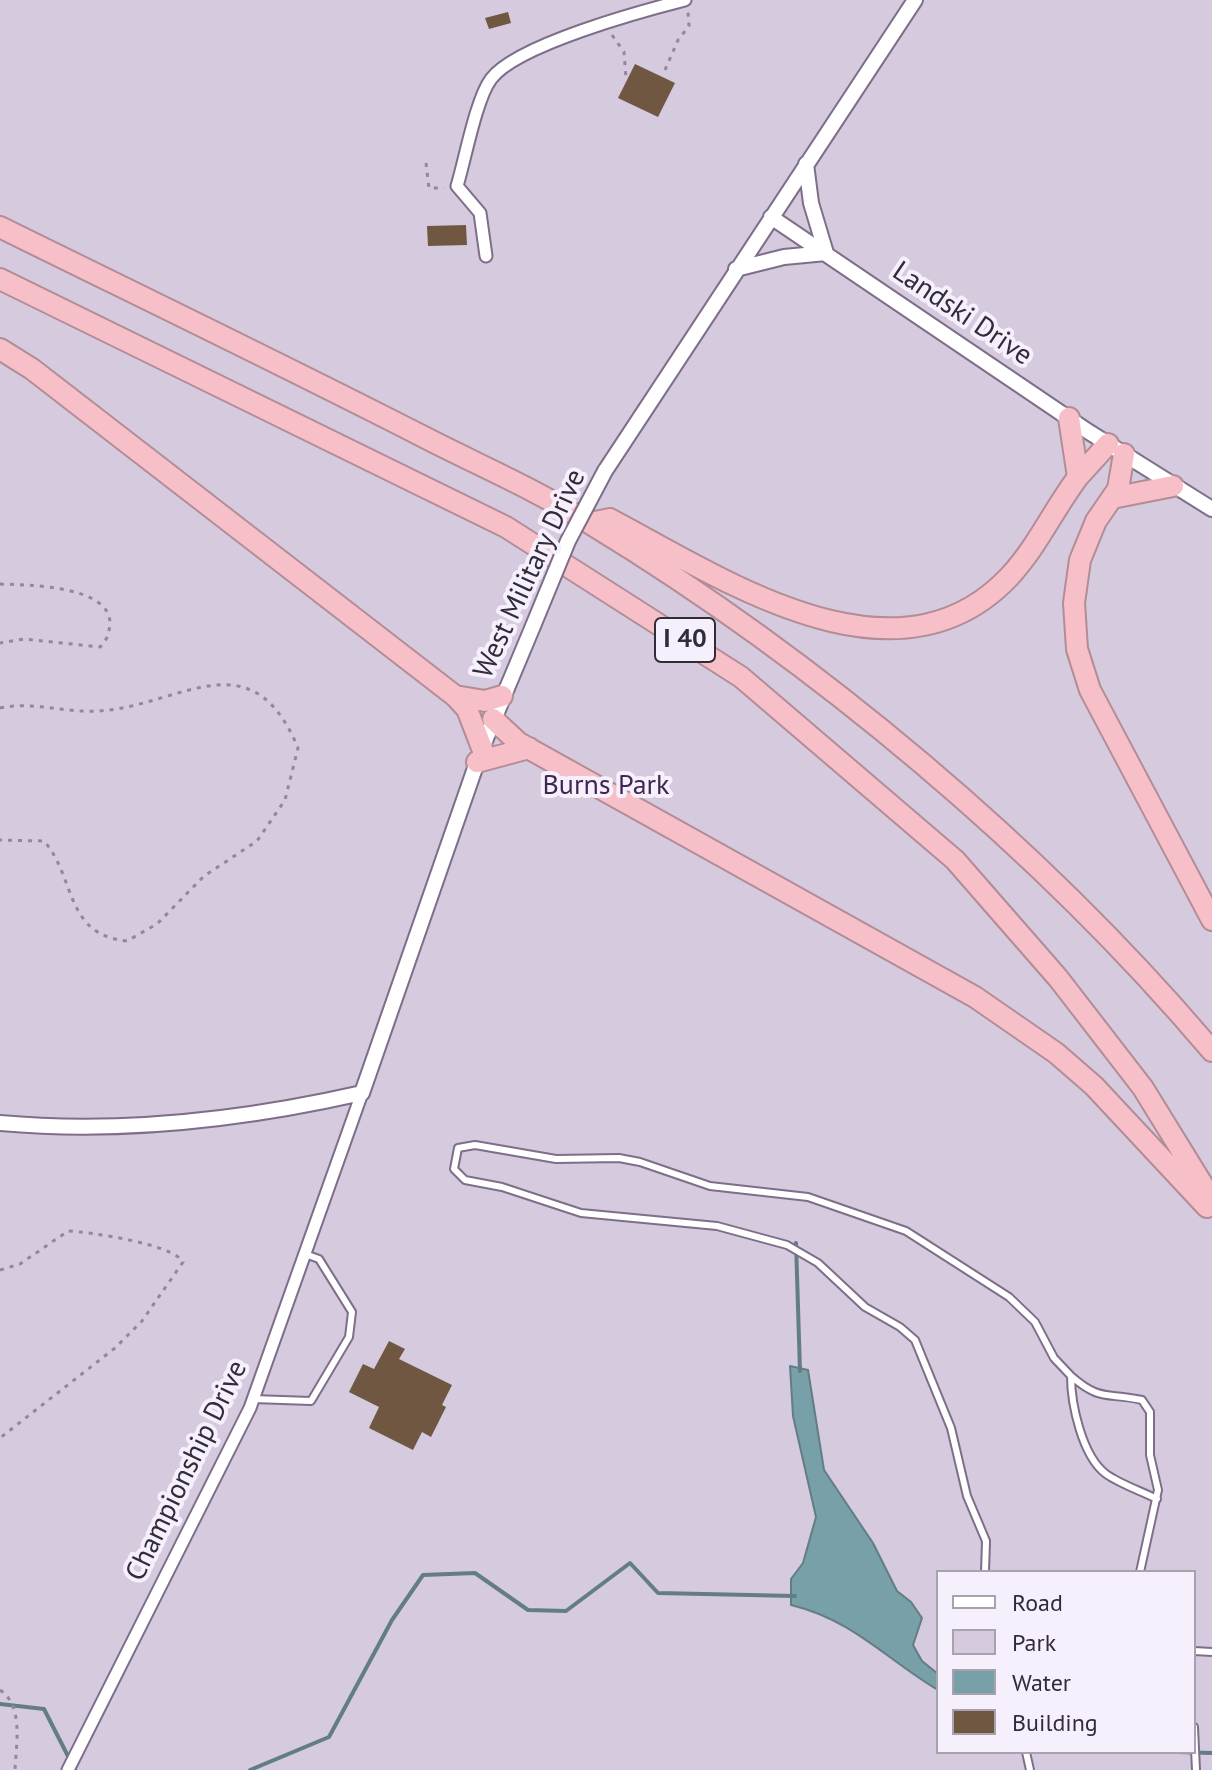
<!DOCTYPE html>
<html>
<head>
<meta charset="utf-8">
<style>
  body { margin:0 }
  #map { position:relative; width:1212px; height:1770px; overflow:hidden; background:#efddfd; font-family:"PT Sans",sans-serif }
  canvas { display:block }
  .legend { position:absolute; left:936px; top:1570px; width:260px; height:184px; box-sizing:border-box; background:#f6effc; border:2px solid #a8a1ae; margin:0; padding:10px 14px; list-style:none; font-size:24px; color:#322b38 }
  .legend li { display:flex; align-items:center; gap:16px; height:40px }
  .legend b { width:40px; border:2px solid #a8a1ae }
</style>
</head>
<body>
<div id="map">
<canvas width="1212" height="1770"></canvas>
<ul class="legend">
<li><b style="height:10px;background:#fff"></b>Road</li>
<li><b style="height:22px;background:#d5cade"></b>Park</li>
<li><b style="height:22px;background:#78a0a9"></b>Water</li>
<li><b style="height:22px;background:#6f5741"></b>Building</li>
</ul>
</div>
<script>
const ctx = document.querySelector('canvas').getContext('2d');
ctx.lineJoin = 'round';
function paint(path, color) {
  ctx.fillStyle = color;
  ctx.fill(path, 'evenodd');
}
function strokePath(path, color, width, dash) {
  ctx.strokeStyle = color;
  ctx.lineWidth = width;
  ctx.lineCap = dash ? 'butt' : 'round';
  ctx.setLineDash(dash || []);
  ctx.stroke(path);
}
function write(font, color, halo, rows, align = 'center') {
  ctx.font = font + ' "PT Sans",sans-serif';
  ctx.lineWidth = 8;
  ctx.setLineDash([]);
  ctx.textBaseline = 'middle';
  ctx.strokeStyle = halo;
  ctx.fillStyle = color;
  for (const [text, x, y, turn = 0] of rows) {
    ctx.save();
    ctx.translate(x, y);
    ctx.rotate((+turn || 0) * Math.PI / 180);
    ctx.textAlign = isNaN(turn) ? turn : align;
    if (halo) ctx.strokeText(text, 0, 0);
    ctx.fillText(text, 0, 0);
    ctx.restore();
  }
}
paint(new Path2D(`
  M0,0H1212V1770H0ZM938,1572H1194V1752H938Z`), '#d5cade');
const water = new Path2D(`
  M790,1366L808,1370L824,1470L873,1543L897,1591L911,1602L922,1618L913,1645L922,1661L938,1674V1690C886,1659 853,1620 791,1605V1579L803,1563L816,1517L793,1416Z`);
paint(water, '#78a0a9');
strokePath(water, '#637d87', 2);
strokePath(new Path2D(`
  M796,1243L800,1371
  M0,1704L44,1709L75,1770
  M1177,1752L1212,1753
  M250,1770L329,1737L392,1620L423,1575L475,1573L528,1610L566,1611L630,1563L658,1593L795,1596`), '#637d87', 4);
paint(new Path2D(`
  M508,12L511,23L489,29L485,18Z
  M635,64L675,83L658,117L618,98Z
  M466,225L467,245L428,246L427,226Z
  M389,1341L405,1349L399,1359L452,1385L442,1405L446,1407L431,1437L422,1432L413,1450L369,1428L379,1407L349,1392L363,1364L374,1369Z`), '#6f5741');
const service = new Path2D(`
  M1071,1376C1101,1402 1106,1392 1142,1400L1150,1412V1455L1158,1490L1140,1572
  M253,1399L311,1401L349,1337L352,1312L319,1259L305,1254
  M985,1572L986,1541L967,1496L951,1428L915,1340L900,1327L865,1307L818,1263L787,1245L717,1226L581,1213L502,1187L465,1180L454,1169L458,1148L475,1145L556,1159L619,1158L640,1162L710,1186L808,1197L906,1231L1009,1297L1035,1322L1054,1358L1071,1376C1071,1404 1082,1456 1106,1474C1120,1484 1141,1491 1157,1499
  M1194,1651L1212,1652
  M1194,1727L1196,1770
  M1026,1752L1030,1770`);
const minor = new Path2D(`
  M486,256L480,213L457,186C465,160 476,99 491,79C516,45 642,11 685,0
  M68,1770L250,1408L362,1093`);
const tertiary = new Path2D(`
  M771,217L1089,432L1212,509
  M736,269L784,257L826,253L811,203L806,164
  M605,471L915,0
  M0,1123C122,1134 243,1120 362,1093L482,748L533,626`);
const motorway = new Path2D(`
  M0,227C140,296 281,364 420,435C476,464 537,490 591,524C816,661 1042,850 1212,1051
  M0,279L506,527L741,677L955,860L1058,978L1143,1088L1212,1200
  M0,349L32,369L455,696L467,709L482,748
  M1124,454L1118,489L1096,521L1080,560L1074,603L1077,649L1090,690L1212,920
  M1078,477L1108,444
  M1112,498L1173,486
  M590,523L610,519C723,579 896,696 1009,577C1037,547 1054,509 1078,477L1069,418
  M455,696L485,701L502,696
  M493,719L519,743L975,997L1056,1053L1094,1086L1207,1207
  M477,762L529,748`);
strokePath(service, '#7e6e8a', 10);
strokePath(minor, '#7e6e8a', 15);
strokePath(tertiary, '#7e6e8a', 18);
strokePath(motorway, '#b28c96', 24);
strokePath(new Path2D(`
  M612,35L624,52L626,78
  M665,70L678,40L689,26L688,12
  M426,163L429,188H444
  M0,584C26,585 111,585 110,624C109,633 107,641 100,647L24,639L0,643
  M0,708C34,701 64,713 98,711C179,707 251,635 298,748L285,800L257,841L204,876L157,924L127,941C64,935 76,877 44,841L0,840
  M0,1270L20,1264L68,1231C90,1232 173,1244 183,1262L142,1321L115,1348L0,1438
  M0,1690C24,1706 16,1744 15,1770`), '#93879e', 3, [4, 6]);
strokePath(service, '#fff', 6);
strokePath(minor, '#fff', 11);
strokePath(tertiary, '#fff', 14);
strokePath(motorway, '#f7c0c8', 20);
const tertiaryBridge = new Path2D(`
  M533,626L568,541L605,471`);
strokePath(tertiaryBridge, '#7e6e8a', 18, []);
strokePath(tertiaryBridge, '#fff', 14);
for (const [x, y, w] of [
  [685,640,60]
]) {
  const box = new Path2D();
  box.roundRect(x - w / 2, y - 22, w, 44, 6);
  ctx.fillStyle = '#f6effc';
  ctx.fill(box);
  strokePath(box, '#322b38', 2);
}
write('bold 26px', '#322b38', null, [
  ["I 40",685,640]
]);
write('28px', '#322b38', '#f6effc', [
  ["Landski Drive",962,314,34],
  ["West Military Drive",530,574,-65],
  ["Championship Drive",187,1471,-64]
]);
write('28px', '#3f2750', '#f6effc', [
  ["Burns Park",606,786]
]);
</script>
</body>
</html>
